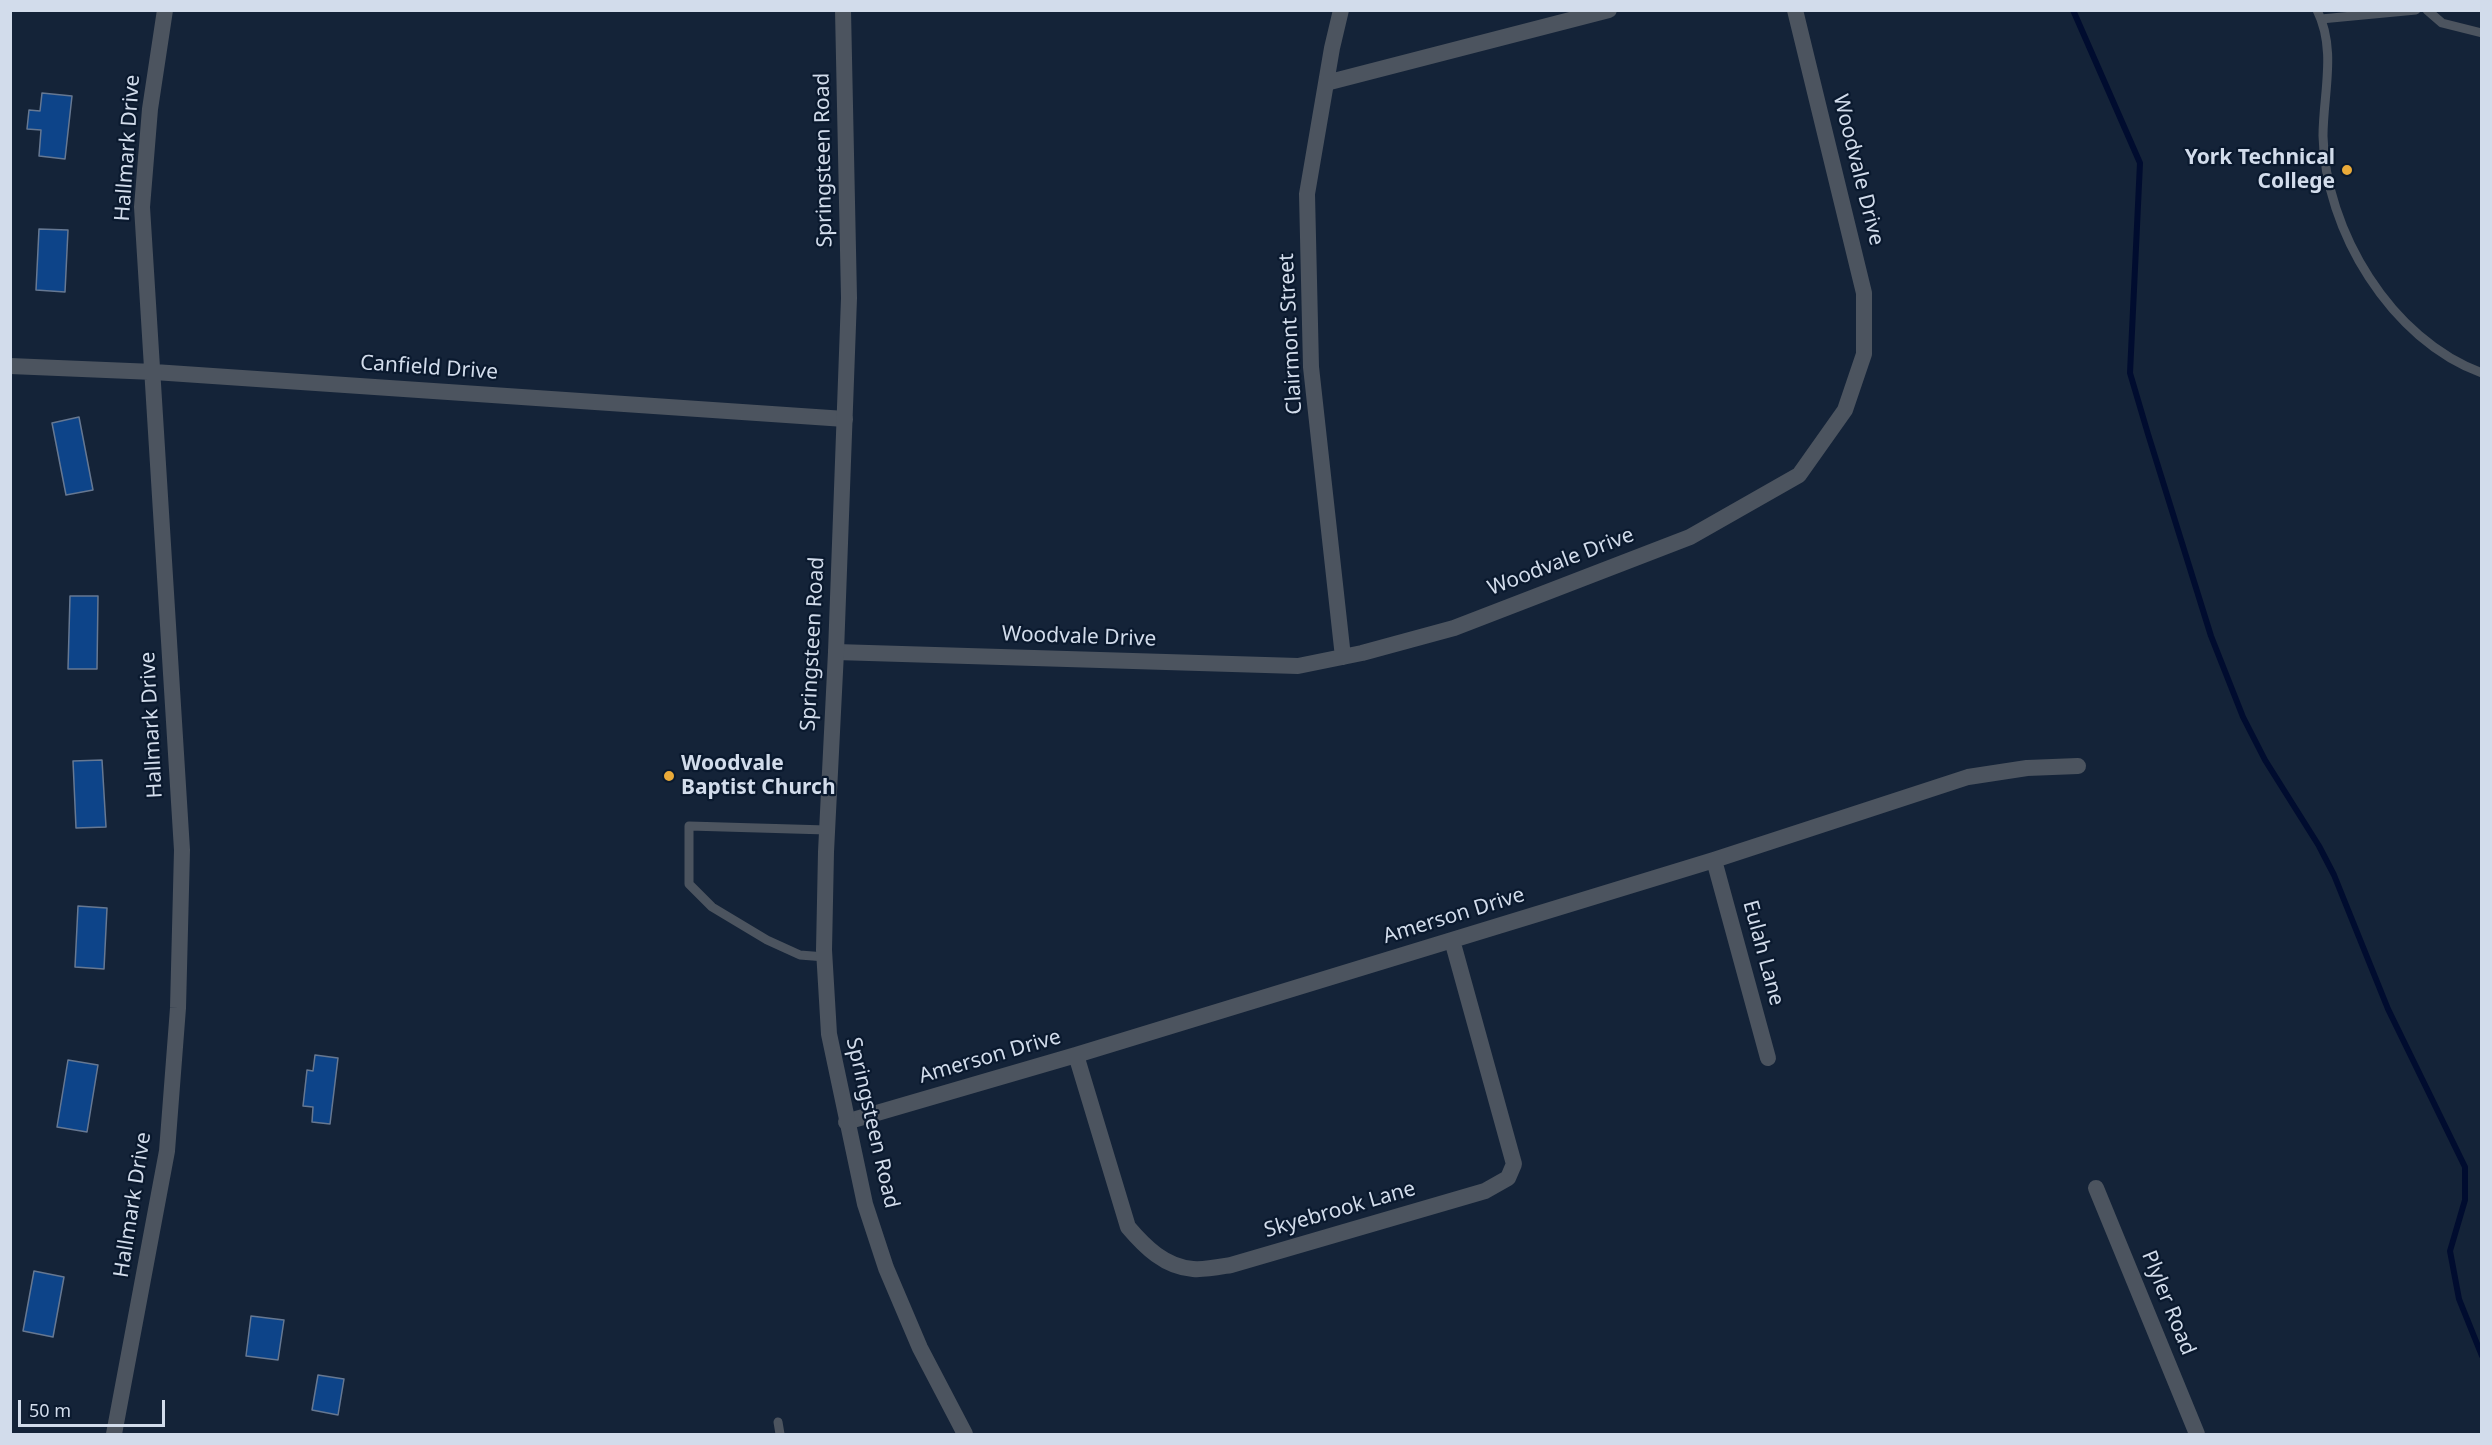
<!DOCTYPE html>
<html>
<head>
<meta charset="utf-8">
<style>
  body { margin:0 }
  #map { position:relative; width:2492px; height:1445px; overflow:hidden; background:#142338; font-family:"Noto Sans",sans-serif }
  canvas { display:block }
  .frame { position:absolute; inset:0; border:12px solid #d2dceb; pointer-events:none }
  .scale { position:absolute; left:18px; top:1400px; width:147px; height:27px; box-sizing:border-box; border:3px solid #d2dceb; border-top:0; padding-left:8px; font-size:18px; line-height:21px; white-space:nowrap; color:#d2dceb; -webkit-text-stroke:4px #0a192e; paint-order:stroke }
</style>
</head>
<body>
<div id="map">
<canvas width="2492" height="1445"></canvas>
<div class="frame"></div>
<div class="scale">50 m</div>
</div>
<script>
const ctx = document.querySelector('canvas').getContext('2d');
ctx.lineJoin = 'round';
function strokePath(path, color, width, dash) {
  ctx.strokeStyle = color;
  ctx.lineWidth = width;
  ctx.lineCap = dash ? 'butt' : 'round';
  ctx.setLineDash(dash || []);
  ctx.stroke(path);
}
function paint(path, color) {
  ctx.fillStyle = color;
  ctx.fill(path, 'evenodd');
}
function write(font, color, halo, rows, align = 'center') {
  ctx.font = font + ' "Noto Sans",sans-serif';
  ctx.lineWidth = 4.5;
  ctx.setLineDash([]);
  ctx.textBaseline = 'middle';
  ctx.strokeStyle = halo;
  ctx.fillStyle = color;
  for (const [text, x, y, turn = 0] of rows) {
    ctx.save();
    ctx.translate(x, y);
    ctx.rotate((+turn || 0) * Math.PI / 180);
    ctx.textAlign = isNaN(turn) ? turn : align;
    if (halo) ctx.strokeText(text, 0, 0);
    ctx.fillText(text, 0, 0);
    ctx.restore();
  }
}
strokePath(new Path2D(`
  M2073,10L2140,163L2130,373L2148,434L2211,636L2243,717L2265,760L2319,846L2334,875L2388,1009L2465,1167V1200L2450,1251L2459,1299L2482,1356`), '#000c2f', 6);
const building = new Path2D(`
  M42,93L72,96L65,159L39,156L41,130L27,129L29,110L40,111Z
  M39,229L68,230L65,292L36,290Z
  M79,417L93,490L66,495L52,423Z
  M70,596H98L97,669H68Z
  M102,760L106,827L76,828L73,761Z
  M78,906L107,908L104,969L75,967Z
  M315,1055L338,1058L330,1124L312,1122L313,1107L303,1106L307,1070L313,1071Z
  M68,1060L98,1065L87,1132L57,1127Z
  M34,1271L64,1277L53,1337L23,1331Z
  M251,1316L284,1320L278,1360L246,1356Z
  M318,1375L344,1379L338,1415L312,1410Z`);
paint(building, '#0d4489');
strokePath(building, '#667892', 1.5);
strokePath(new Path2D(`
  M2317,10C2337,50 2323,94 2323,136C2325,230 2391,340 2482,373
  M2427,10L2442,23L2482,33
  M2321,19L2416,10
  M825,957L800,955L767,940L712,907L689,884V826L827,830
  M778,1422L780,1434`), '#4c545f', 9);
strokePath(new Path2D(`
  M1341,10L1332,48L1307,194L1311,367L1343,657
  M1326,83L1609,10
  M10,366L154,372L845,419
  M836,652L1298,666L1362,653L1454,628L1690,537L1799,475L1845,410L1864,354V293L1795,10
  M1714,860L1768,1058
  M1076,1055L1128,1227C1145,1247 1165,1267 1193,1269C1205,1270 1219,1267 1231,1265L1485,1191L1508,1178L1514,1164L1452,940
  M846,1122L1076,1055L1714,860L1968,777L2027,768L2078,766
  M2096,1188L2197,1434
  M114,1434L167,1151L178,1008L182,850L142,207L150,109L165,10`), '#4c545f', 16);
strokePath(new Path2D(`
  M843,10L849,298L836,652L826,852L824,950L829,1034L865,1204L886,1268L920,1348L965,1434`), '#4c545f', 16);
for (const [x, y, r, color] of [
  [2347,170,6,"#eaaa39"],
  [669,776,6,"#eaaa39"]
]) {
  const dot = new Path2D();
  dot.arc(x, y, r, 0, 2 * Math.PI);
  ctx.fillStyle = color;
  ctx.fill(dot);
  strokePath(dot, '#0a192e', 2);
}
write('21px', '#d2dceb', '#0a192e', [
  ["Hallmark Drive",128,148,-86],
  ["Springsteen Road",824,160,-91],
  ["Woodvale Drive",1858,170,76],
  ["Clairmont Street",1291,334,-93],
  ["Canfield Drive",429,368,4],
  ["Woodvale Drive",1561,562,-21],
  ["Woodvale Drive",1079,637,2],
  ["Springsteen Road",813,644,-87],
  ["Hallmark Drive",152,725,-93],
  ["Amerson Drive",1454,916,-17],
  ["Eulah Lane",1763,953,75],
  ["Amerson Drive",990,1057,-16],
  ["Springsteen Road",872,1123,77],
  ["Hallmark Drive",133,1205,-81],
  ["Skyebrook Lane",1340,1210,-16],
  ["Plyler Road",2168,1303,68]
]);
write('bold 21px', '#d2dceb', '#0a192e', [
  ["York Technical",2335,158],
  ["College",2335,182],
  ["Woodvale",681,764,"left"],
  ["Baptist Church",681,788,"left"]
], 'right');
</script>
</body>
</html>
